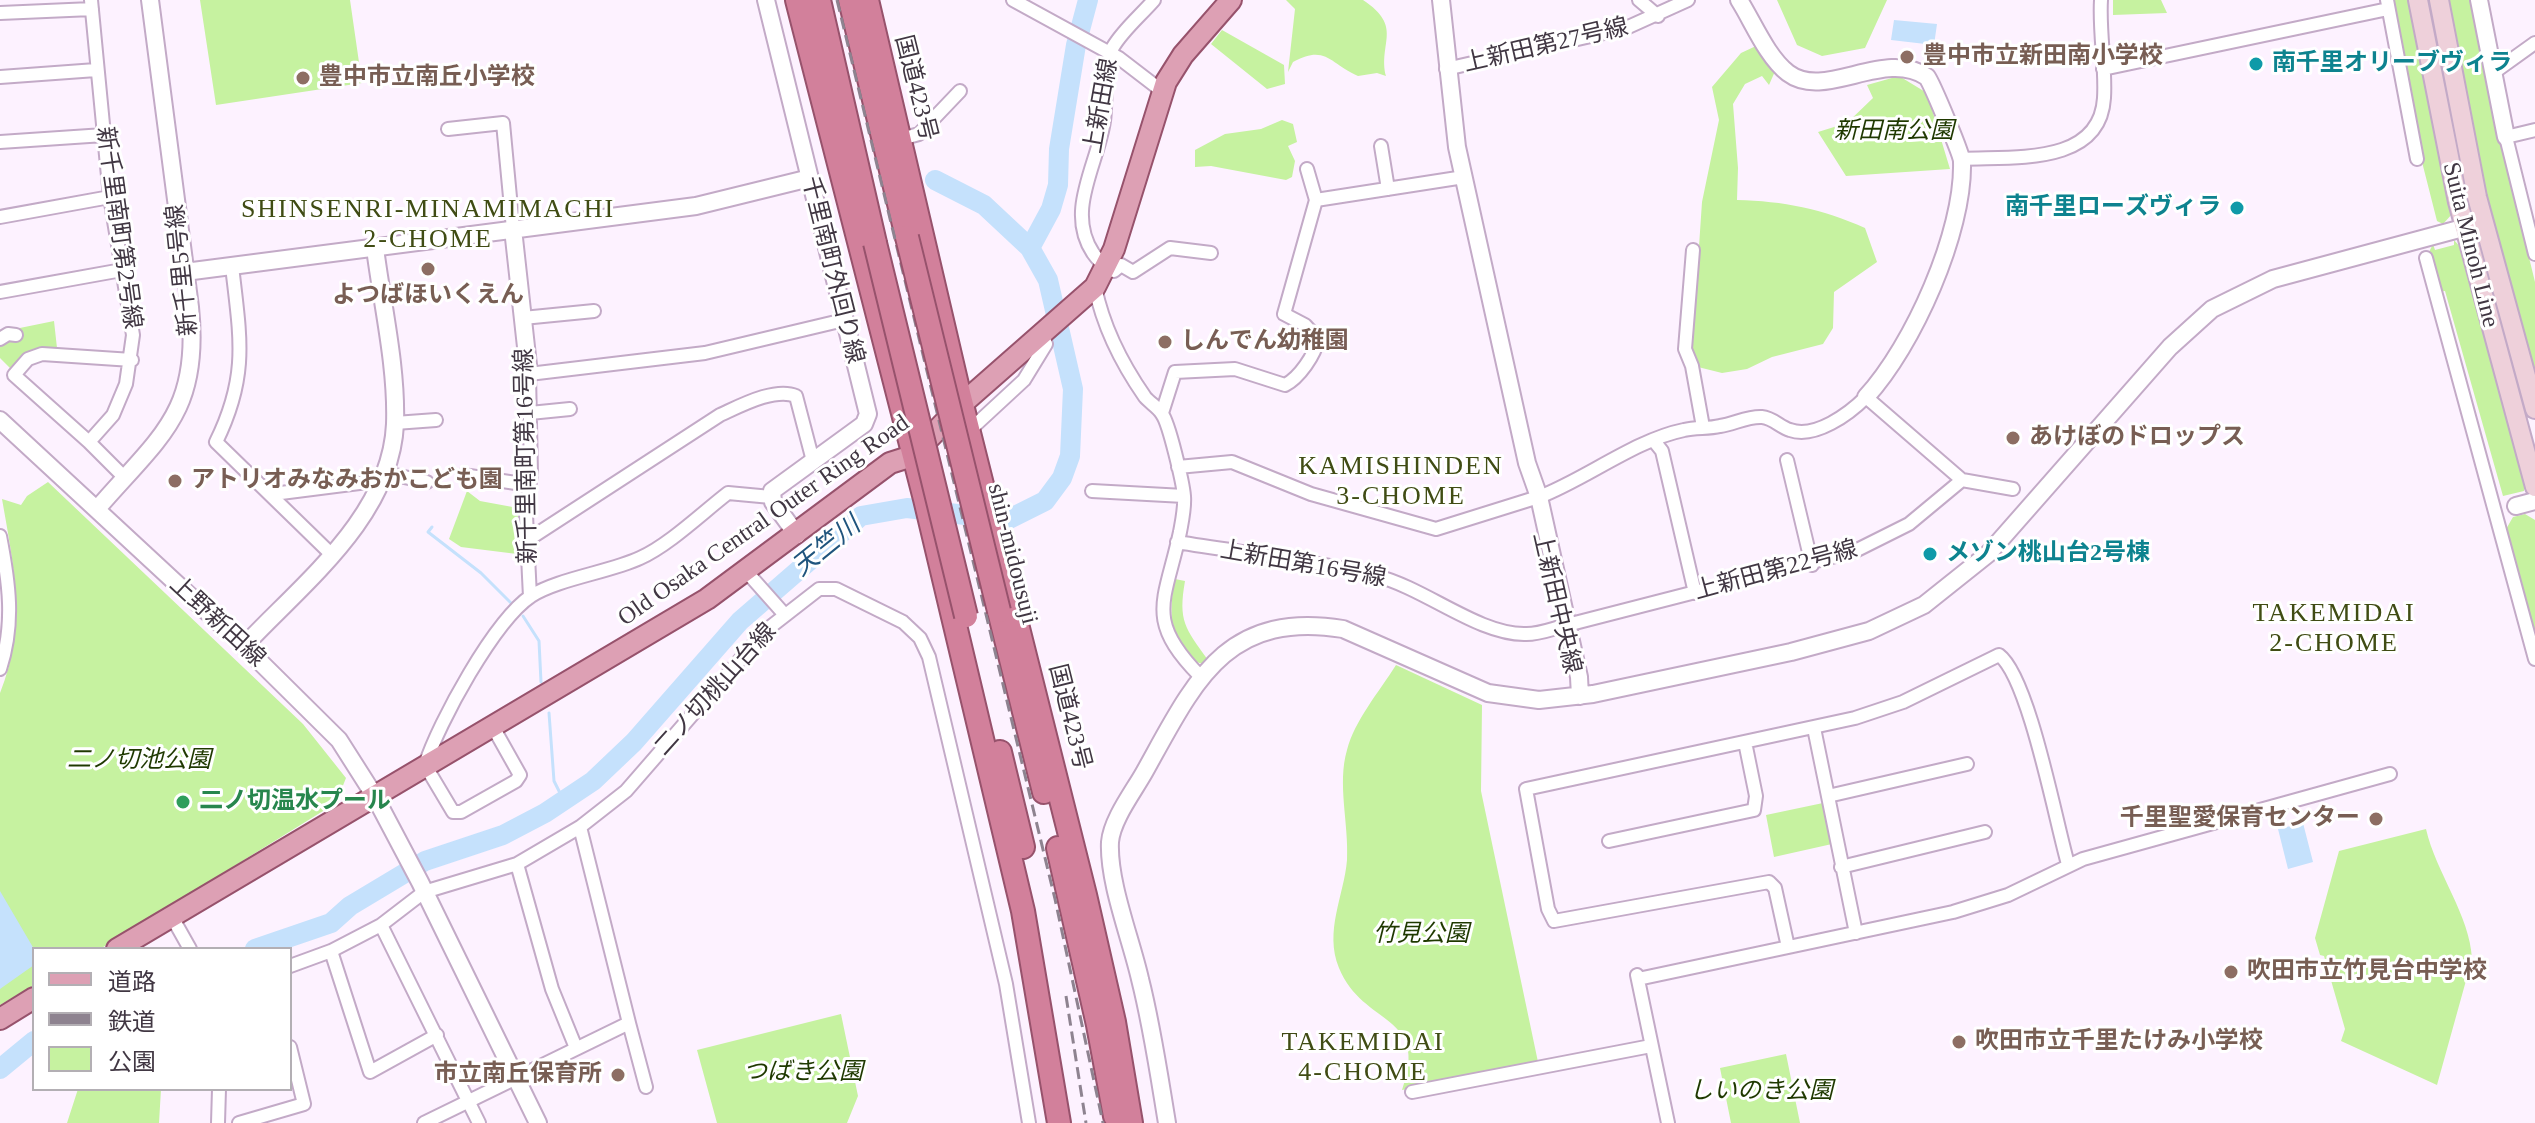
<!DOCTYPE html>
<html>
<head>
<meta charset="utf-8">
<style>
  body { margin:0 }
  #map { position:relative; width:2535px; height:1123px; overflow:hidden; background:#fdf2ff; font-family:"Times New Roman","Noto Sans JP",serif }
  canvas { display:block }
  .legend { position:absolute; left:32px; top:947px; width:260px; height:144px; box-sizing:border-box; background:#fff; border:2px solid #b3afb4; margin:0; padding:10px 14px; list-style:none; font-size:24px; color:#413743 }
  .legend li { display:flex; align-items:center; gap:16px; height:40px }
  .legend b { width:40px; border:2px solid #b3afb4 }
</style>
</head>
<body>
<div id="map">
<canvas width="2535" height="1123"></canvas>
<ul class="legend">
<li><b style="height:10px;background:#dda0b4"></b>道路</li>
<li><b style="height:10px;background:#8e8390"></b>鉄道</li>
<li><b style="height:22px;background:#c6f2a0"></b>公園</li>
</ul>
</div>
<script>
const ctx = document.querySelector('canvas').getContext('2d');
ctx.lineJoin = 'round';
function paint(path, color) {
  ctx.fillStyle = color;
  ctx.fill(path, 'evenodd');
}
function strokePath(path, color, width, dash) {
  ctx.strokeStyle = color;
  ctx.lineWidth = width;
  ctx.lineCap = dash ? 'butt' : 'round';
  ctx.setLineDash(dash || []);
  ctx.stroke(path);
}
function write(font, color, halo, rows, align = 'center') {
  ctx.font = font + ' "Times New Roman","Noto Sans JP",serif';
  ctx.lineWidth = 6;
  ctx.setLineDash([]);
  ctx.textBaseline = 'middle';
  ctx.strokeStyle = halo;
  ctx.fillStyle = color;
  for (const [text, x, y, turn = 0] of rows) {
    ctx.save();
    ctx.translate(x, y);
    ctx.rotate((+turn || 0) * Math.PI / 180);
    ctx.textAlign = isNaN(turn) ? turn : align;
    if (halo) ctx.strokeText(text, 0, 0);
    ctx.fillText(text, 0, 0);
    ctx.restore();
  }
}
paint(new Path2D(`
  M200,0H350L362,83L216,105Z
  M1286,0H1363C1404,27 1378,43 1386,76L1377,73L1358,76C1330,64 1326,44 1293,62L1288,72L1295,9Z
  M1777,0H1887L1865,48L1822,56L1797,45Z
  M2113,0H2161L2167,13L2113,15Z
  M2392,0H2411L2453,213L2443,224L2437,221L2421,158Z
  M2446,0H2473L2495,119L2535,282V380L2485,199Z
  M1222,30L1284,65L1285,84L1267,89L1211,44Z
  M1756,46L1776,69L1769,85L1762,76L1745,84L1733,104L1738,168L1737,200C1783,201 1823,209 1865,228L1877,262L1834,292L1833,328L1823,344L1772,357L1747,369L1722,373L1698,367L1692,350L1702,202L1719,120L1712,87L1741,53Z
  M1899,76L1927,93L1950,169L1846,176L1818,132L1847,123L1873,98L1867,85Z
  M1282,120L1293,124L1297,142L1288,146L1295,161L1292,177L1286,180L1211,166L1195,167V150L1225,134L1261,129Z
  M2454,240L2462,249L2525,485L2524,491L2503,496L2445,291L2438,292L2428,254L2433,244L2435,250L2454,245Z
  M54,321L57,348L27,354L10,368L0,358V335L10,330Z
  M48,482L303,724L346,778L336,803L100,949H34V985L0,1005V693C27,627 14,567 2,499L21,505L27,496Z
  M467,491L480,501L518,508L517,554L461,547L449,539Z
  M2525,514L2535,520V641L2505,531L2513,517Z
  M1175,579L1185,581C1178,621 1185,628 1208,660L1204,664C1167,658 1169,605 1175,579Z
  M1396,665L1482,705L1481,791L1538,1062L1402,1090C1430,1013 1363,1027 1339,968C1324,931 1344,896 1347,860C1349,824 1337,784 1347,750C1355,720 1379,692 1396,665Z
  M1823,803L1832,844L1774,857L1766,815Z
  M2426,829C2436,873 2470,915 2472,959L2437,1085L2341,1041L2345,1029L2324,956L2320,955L2315,938L2339,851Z
  M841,1014L858,1096L847,1123H717L697,1050Z
  M1786,1054L1800,1123H1731L1720,1068Z
  M78,1089H161L159,1123H67Z`), '#c6f2a0');
paint(new Path2D(`
  M1894,20L1937,24L1934,45L1891,40Z
  M2303,823L2313,862L2288,869L2278,829Z
  M0,891L34,949V965L0,989Z`), '#c5e1fc');
strokePath(new Path2D(`
  M432,527L428,532L481,573L511,603
  M523,616L539,641L541,682
  M549,713L554,781L564,801`), '#c5e1fc', 3);
strokePath(new Path2D(`
  M935,180L984,205L1030,248
  M255,949L331,923L350,906L425,861L503,835L545,813L593,781L634,742L740,621L861,516L907,508L1007,520L1045,501L1062,478L1070,456L1073,389L1048,280L1030,248L1051,209L1058,185L1059,149L1076,45L1088,0
  M0,1069L34,1041`), '#c5e1fc', 20);
const minor = new Path2D(`
  M91,0L110,197L133,335L126,384L113,415L89,442L125,478
  M1013,0L1119,58L1162,91
  M1639,0L1658,16
  M2387,0L2417,159
  M0,13L92,9
  M1446,69L1626,28L1688,0
  M2103,69L2388,9
  M2493,73L2535,43
  M0,77L96,70
  M448,129L503,123L513,229
  M2535,130L2506,137L2535,254
  M901,139L919,134L960,91
  M0,142L104,135
  M1381,146L1388,189
  M1962,159C2010,156 2100,167 2104,98C2106,66 2099,33 2101,0
  M1316,200L1464,177
  M0,217L110,197
  M1693,250L1685,349L1692,366L1703,427
  M2426,258L2535,659
  M232,266C240,337 249,375 216,442L331,554
  M1118,266C1106,268 1100,263 1093,253C1065,211 1098,164 1104,121C1107,99 1103,67 1113,47C1123,30 1141,15 1154,0
  M1114,271L1121,265L1133,272L1170,248L1211,253
  M1095,287C1103,326 1122,364 1145,397C1150,403 1158,407 1162,414C1169,423 1183,483 1184,496C1185,508 1182,521 1180,532C1165,602 1144,619 1200,676
  M0,292L122,270
  M523,318L594,311
  M0,339L8,334L16,335
  M530,413L570,409
  M1162,413L1175,372L1235,369L1285,385C1299,378 1315,355 1318,339L1305,325L1284,314L1316,200L1307,169
  M395,423L436,420
  M971,429L1024,380L1046,344L1042,335
  M1654,441L1662,451L1695,593
  M89,442L14,375L28,359L42,354L132,360
  M1787,460L1812,565
  M1178,467L1232,462L1311,494L1436,529L1532,499
  M386,473L427,482
  M463,475L529,485
  M1092,491L1184,496
  M273,494L383,480
  M1539,497C1586,479 1635,440 1684,430C1696,427 1708,429 1720,426C1734,424 1748,416 1762,417C1773,418 1780,427 1790,430C1815,439 1849,414 1866,397L1962,480
  M0,536C9,582 15,624 0,669
  M526,541L720,415C740,406 775,387 796,396L813,461
  M1177,542C1244,553 1312,560 1377,576C1426,589 1478,634 1524,634C1536,635 1549,630 1560,627
  M745,570L785,615
  M530,597L526,515L531,473L529,374L705,353L844,320
  M1567,625L1855,551L1909,524L1962,480L2013,489
  M493,727L520,775L516,781L461,812H453L425,765C439,722 494,621 531,596C557,579 610,572 640,558C669,545 702,513 728,493L771,497
  M1814,728L1856,933
  M1828,796L1967,764
  M1609,841L1754,810L1756,796L1745,742
  M517,864L552,989L576,1048
  M1841,867L1985,832
  M172,917L190,949
  M381,925L479,1123
  M1788,947L1775,888L1769,882L1554,921L1548,909L1526,789L1855,718L1903,702L1999,655C2029,677 2056,823 2068,864
  M331,951L370,1072L437,1035
  M290,966L331,951L381,925L424,892L517,864L580,827L626,791L765,631L819,589H836L903,622L920,638L929,657L1006,984L1029,1123
  M1637,975L1668,1123
  M1638,979L1953,912L2008,895L2083,859L2390,774
  M629,1023L646,1087
  M1412,1092L1651,1046
  M218,1123L219,1089
  M239,1123L304,1104L290,1047
  M424,1123L629,1023L580,827`);
const tertiary = new Path2D(`
  M766,0L868,414L864,424L772,491L773,502L797,535
  M1441,0L1457,147L1527,463L1539,497L1579,677L1580,696
  M1739,0C1753,22 1767,57 1788,73C1825,101 1884,48 1927,77C1932,84 1962,155 1962,162C1964,232 1913,346 1866,397
  M2479,0L2506,137
  M513,229L529,374
  M185,272L696,206L810,178
  M0,420L244,646L339,740L374,795L420,882L538,1123
  M2516,506L2535,501
  M97,509C159,437 201,413 190,307L150,0
  M244,646C303,583 391,516 395,424C397,366 382,304 375,248
  M1167,1123C1159,1075 1152,1026 1140,979C1131,939 1108,882 1110,842C1112,819 1134,791 1145,771C1194,683 1225,610 1343,629L1488,693L1539,700L1593,694L1791,652L1869,631L1924,605L1988,554L2170,347L2212,309L2273,279L2474,225`);
const secondary = new Path2D(`
  M2418,0L2458,202L2535,487
  M2439,0L2477,197L2535,409`);
const primary = new Path2D(`
  M117,949L707,599L890,463L912,456L963,403L1095,287L1114,249L1166,82L1183,55L1231,0
  M0,1019L34,998`);
const trunk = new Path2D(`
  M797,0L925,499L1023,911L1059,1123
  M819,0L875,243
  M850,0L907,237
  M867,0L958,389L1085,895L1114,1022L1131,1123
  M999,611L1044,792
  M1000,752L1023,847
  M1058,848L1098,1025L1115,1116`);
strokePath(minor, '#c3aac7', 16);
strokePath(tertiary, '#c3aac7', 20);
strokePath(secondary, '#c3aac7', 22);
strokePath(primary, '#97526c', 24);
strokePath(trunk, '#97526c', 26);
strokePath(minor, '#fff', 12);
strokePath(tertiary, '#fff', 16);
strokePath(secondary, '#eed0da', 18);
strokePath(primary, '#dda0b4', 20);
strokePath(trunk, '#d2809b', 22);
strokePath(new Path2D(`
  M837,0L1055,899L1103,1123
  M1066,996L1086,1123`), '#8e8390', 3, [12, 6]);
const trunkBridge = new Path2D(`
  M907,237L999,611
  M875,243L966,616`);
strokePath(trunkBridge, '#97526c', 26, []);
strokePath(trunkBridge, '#d2809b', 22);
for (const [x, y, r, color] of [
  [1907,57,8,"#8d6e63"],
  [2256,64,8,"#0f9aa8"],
  [303,78,8,"#8d6e63"],
  [2237,208,8,"#0f9aa8"],
  [428,269,8,"#8d6e63"],
  [1165,342,8,"#8d6e63"],
  [2013,438,8,"#8d6e63"],
  [175,481,8,"#8d6e63"],
  [1930,554,8,"#0f9aa8"],
  [183,802,8,"#2e9e5b"],
  [2376,819,8,"#8d6e63"],
  [2231,972,8,"#8d6e63"],
  [1959,1042,8,"#8d6e63"],
  [618,1075,8,"#8d6e63"]
]) {
  const dot = new Path2D();
  dot.arc(x, y, r, 0, 2 * Math.PI);
  ctx.fillStyle = color;
  ctx.fill(dot);
  strokePath(dot, '#fff', 3);
}
write('24px', '#413743', '#fff', [
  ["上新田第27号線",1546,46,-13],
  ["国道423号",915,88,76],
  ["上新田線",1102,106,-80],
  ["新千里南町第2号線",118,228,82],
  ["Suita Minoh Line",2470,245,76],
  ["新千里5号線",183,270,-96],
  ["千里南町外回り線",832,270,76],
  ["新千里南町第16号線",527,456,-91],
  ["Old Osaka Central Outer Ring Road",764,521,-35],
  ["shin-midousuji",1012,554,76],
  ["上新田第16号線",1303,565,10],
  ["上新田第22号線",1776,571,-15],
  ["上新田中央線",1556,603,77],
  ["上野新田線",217,622,43],
  ["二ノ切桃山台線",716,690,-48],
  ["国道423号",1069,717,76]
]);
write('bold 24px', '#785e54', '#fff', [
  ["豊中市立新田南小学校",1923,57],
  ["豊中市立南丘小学校",319,78],
  ["よつばほいくえん",428,296,"center"],
  ["しんでん幼稚園",1181,342],
  ["あけぼのドロップス",2029,438],
  ["アトリオみなみおかこども園",191,481],
  ["千里聖愛保育センター",2360,819,"right"],
  ["吹田市立竹見台中学校",2247,972],
  ["吹田市立千里たけみ小学校",1975,1042],
  ["市立南丘保育所",602,1075,"right"]
], 'left');
write('bold 24px', '#0d838f', '#fff', [
  ["南千里オリーブヴィラ",2272,64],
  ["南千里ローズヴィラ",2221,208,"right"],
  ["メゾン桃山台2号棟",1946,554]
], 'left');
write('italic 24px', '#1f3900', '#fff', [
  ["新田南公園",1894,132],
  ["二ノ切池公園",139,761],
  ["竹見公園",1421,935],
  ["つばき公園",803,1073],
  ["しいのき公園",1761,1092]
]);
write('bold 24px', '#27864d', '#fff', [
  ["二ノ切温水プール",199,802]
], 'left');
ctx.letterSpacing = '2px';
write('26px', '#404c14', '#fff', [
  ["SHINSENRI-MINAMIMACHI",428,210],
  ["2-CHOME",428,240],
  ["KAMISHINDEN",1401,467],
  ["3-CHOME",1401,497],
  ["TAKEMIDAI",2334,614],
  ["2-CHOME",2334,644],
  ["TAKEMIDAI",1363,1043],
  ["4-CHOME",1363,1073]
]);
ctx.letterSpacing = '0px';
write('italic 26px', '#1f547d', '#fff', [
  ["天竺川",827,547,-39]
]);
</script>
</body>
</html>
